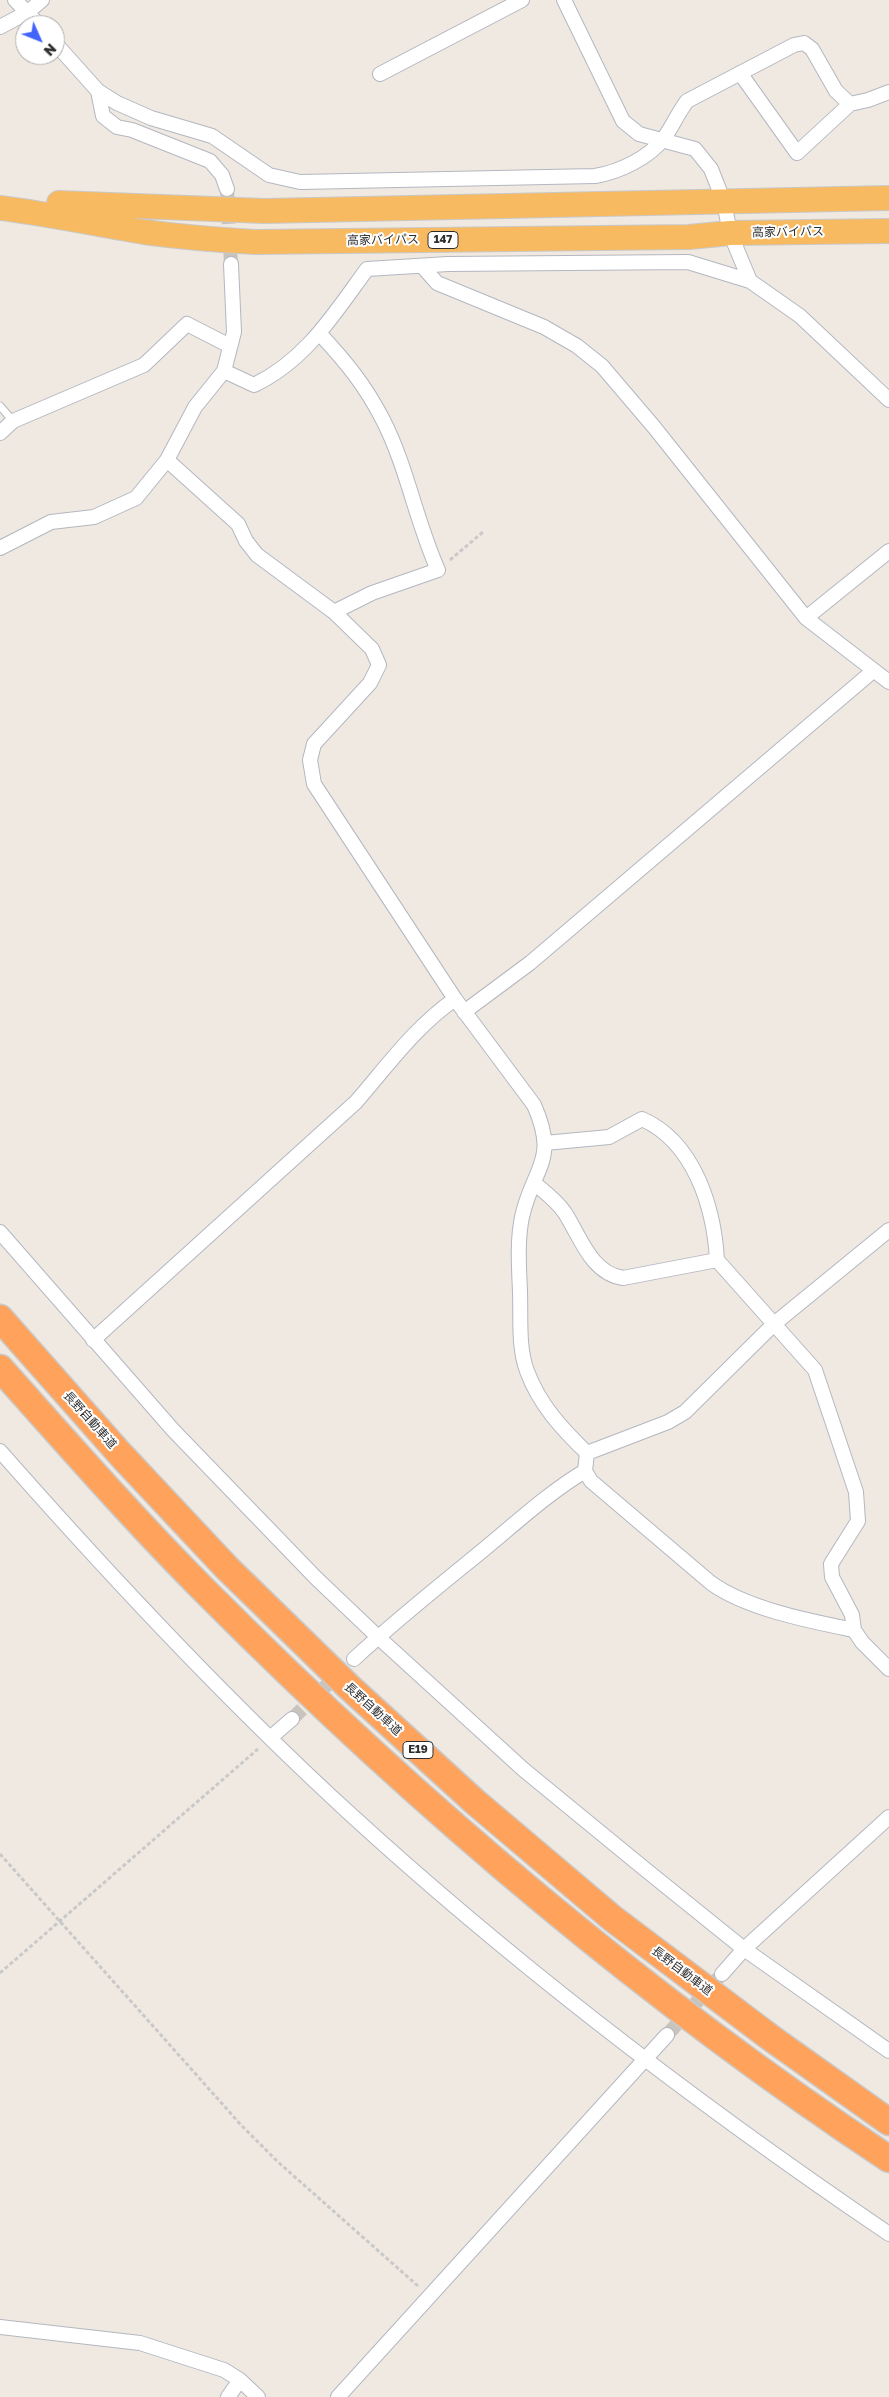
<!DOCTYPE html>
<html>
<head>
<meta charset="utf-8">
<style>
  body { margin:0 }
  #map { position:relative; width:889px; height:2397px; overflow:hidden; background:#efe9e1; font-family:"Golos Text",sans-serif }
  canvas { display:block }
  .north { position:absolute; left:15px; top:15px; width:50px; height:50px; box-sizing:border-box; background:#fff; border:1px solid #ababab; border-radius:50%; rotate:134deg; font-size:14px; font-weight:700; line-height:20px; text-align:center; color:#2e2e2e }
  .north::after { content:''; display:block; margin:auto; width:18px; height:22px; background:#4264fb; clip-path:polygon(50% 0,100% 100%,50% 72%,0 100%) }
</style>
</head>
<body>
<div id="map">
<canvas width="889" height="2397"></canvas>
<div class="north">N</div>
</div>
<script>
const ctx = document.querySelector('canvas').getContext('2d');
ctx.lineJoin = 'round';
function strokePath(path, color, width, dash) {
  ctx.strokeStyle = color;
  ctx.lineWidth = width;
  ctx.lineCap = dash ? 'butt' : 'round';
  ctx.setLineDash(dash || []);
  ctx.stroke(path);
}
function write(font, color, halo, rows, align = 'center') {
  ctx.font = font + ' "Golos Text","Noto Sans JP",sans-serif';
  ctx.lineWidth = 4;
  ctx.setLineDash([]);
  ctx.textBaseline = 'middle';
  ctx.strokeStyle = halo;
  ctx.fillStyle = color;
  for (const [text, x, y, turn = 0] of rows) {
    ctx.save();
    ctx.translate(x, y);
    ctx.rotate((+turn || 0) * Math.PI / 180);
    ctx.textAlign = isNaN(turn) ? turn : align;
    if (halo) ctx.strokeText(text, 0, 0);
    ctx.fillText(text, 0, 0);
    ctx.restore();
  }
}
strokePath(new Path2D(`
  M227,189L231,264
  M292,1719L354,1659
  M667,2035L722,1974`), '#c8c4bd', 14, [14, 7]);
const service = new Path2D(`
  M0,406L13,421`);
const minor = new Path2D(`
  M15,0L39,25
  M564,0L623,121L639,134L695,149L711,169L724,202L730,233L750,281
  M0,27L28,12L42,0
  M55,43L98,91L117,103L151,118L212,136L269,175L300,182L595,176C619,172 649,158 664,138C672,127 678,113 687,101L794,45L804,43L812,49L836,91L850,104L868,100L889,92
  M740,73L797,153L850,104
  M380,74L522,0
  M98,91L103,116L117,127L132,130L210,161L222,175L227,189
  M423,267L437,283L544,327L577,346L602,366L654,427L806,618L889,682
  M320,334C346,362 365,385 383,420C407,467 416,521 438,570L372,593L334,612
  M224,371L254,385C306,360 334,314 367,269L448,264L688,262L750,281L800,316L889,400
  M0,433L13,421L144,365L187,324L230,346
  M167,460L238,524L246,541L257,555L334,612L372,649L379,665L370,683L314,744L310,760L314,784L455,999L534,1105C559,1161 533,1167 522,1217C517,1241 519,1267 520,1292C521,1318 518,1347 527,1371C539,1404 562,1429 587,1453L585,1471L591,1481L711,1583C747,1609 810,1621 854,1630L862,1642L889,1669
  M0,548L51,522L94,517L136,498L167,460L195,407L224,371L234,332L231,264
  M806,618L889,551
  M464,1012L530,963L873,671
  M534,1183C546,1193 557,1201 565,1213C581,1238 591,1273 623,1278L717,1260C714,1207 694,1142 642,1119L609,1137L545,1143
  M0,1232L173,1430L316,1578L378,1637L524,1770L646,1870L744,1949L889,2051
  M717,1260L815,1370L856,1492L858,1521L831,1564L832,1577L852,1615L854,1630
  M93,1340L356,1102C388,1065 415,1027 455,999
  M0,1451C110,1576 225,1699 348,1812C517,1967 699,2105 889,2234
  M587,1453L668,1422L685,1412L774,1324L889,1230
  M354,1659C395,1621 439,1586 482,1551C515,1524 548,1493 585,1471
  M270,1738L292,1719
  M722,1974L744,1949L889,1817
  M0,2327L140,2343L224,2370L240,2380L258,2397
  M228,2397L240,2380
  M338,2397L667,2035`);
const trunk = new Path2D(`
  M59,203L265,211L889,198
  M0,208C48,214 96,224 144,232C181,237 218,240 255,242L689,237L730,233L889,231`);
const motorway = new Path2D(`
  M0,1318L121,1455L227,1568L348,1686L474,1801L612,1918L771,2038L889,2122
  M0,1368C68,1444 135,1521 207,1593C416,1803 642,1995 889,2159`);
strokePath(service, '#b4b7c1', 9);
strokePath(minor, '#b4b7c1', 16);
strokePath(trunk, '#c9c9c9', 26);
strokePath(motorway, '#c9c9c9', 29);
strokePath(new Path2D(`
  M450,560L483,532
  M0,1854L241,2125L278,2162L418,2286
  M0,1973L258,1749`), '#c9c9c9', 3, [4, 2.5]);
strokePath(service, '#fff', 7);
strokePath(minor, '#fff', 14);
strokePath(trunk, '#f8ba60', 24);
strokePath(motorway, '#ffa35c', 26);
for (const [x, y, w] of [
  [443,240,30],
  [418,1750,30]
]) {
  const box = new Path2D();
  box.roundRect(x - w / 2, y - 8.5, w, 17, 4);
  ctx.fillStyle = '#fff';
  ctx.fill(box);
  strokePath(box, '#2e2e2e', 1);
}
write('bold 11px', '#2e2e2e', null, [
  ["147",443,240],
  ["E19",418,1750]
]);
write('12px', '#2e2e2e', '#fff', [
  ["高家バイパス",788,232,-1],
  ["高家バイパス",383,240,-1],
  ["長野自動車道",90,1420,48],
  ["長野自動車道",373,1709,42],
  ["長野自動車道",682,1971,37]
]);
</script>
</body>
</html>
